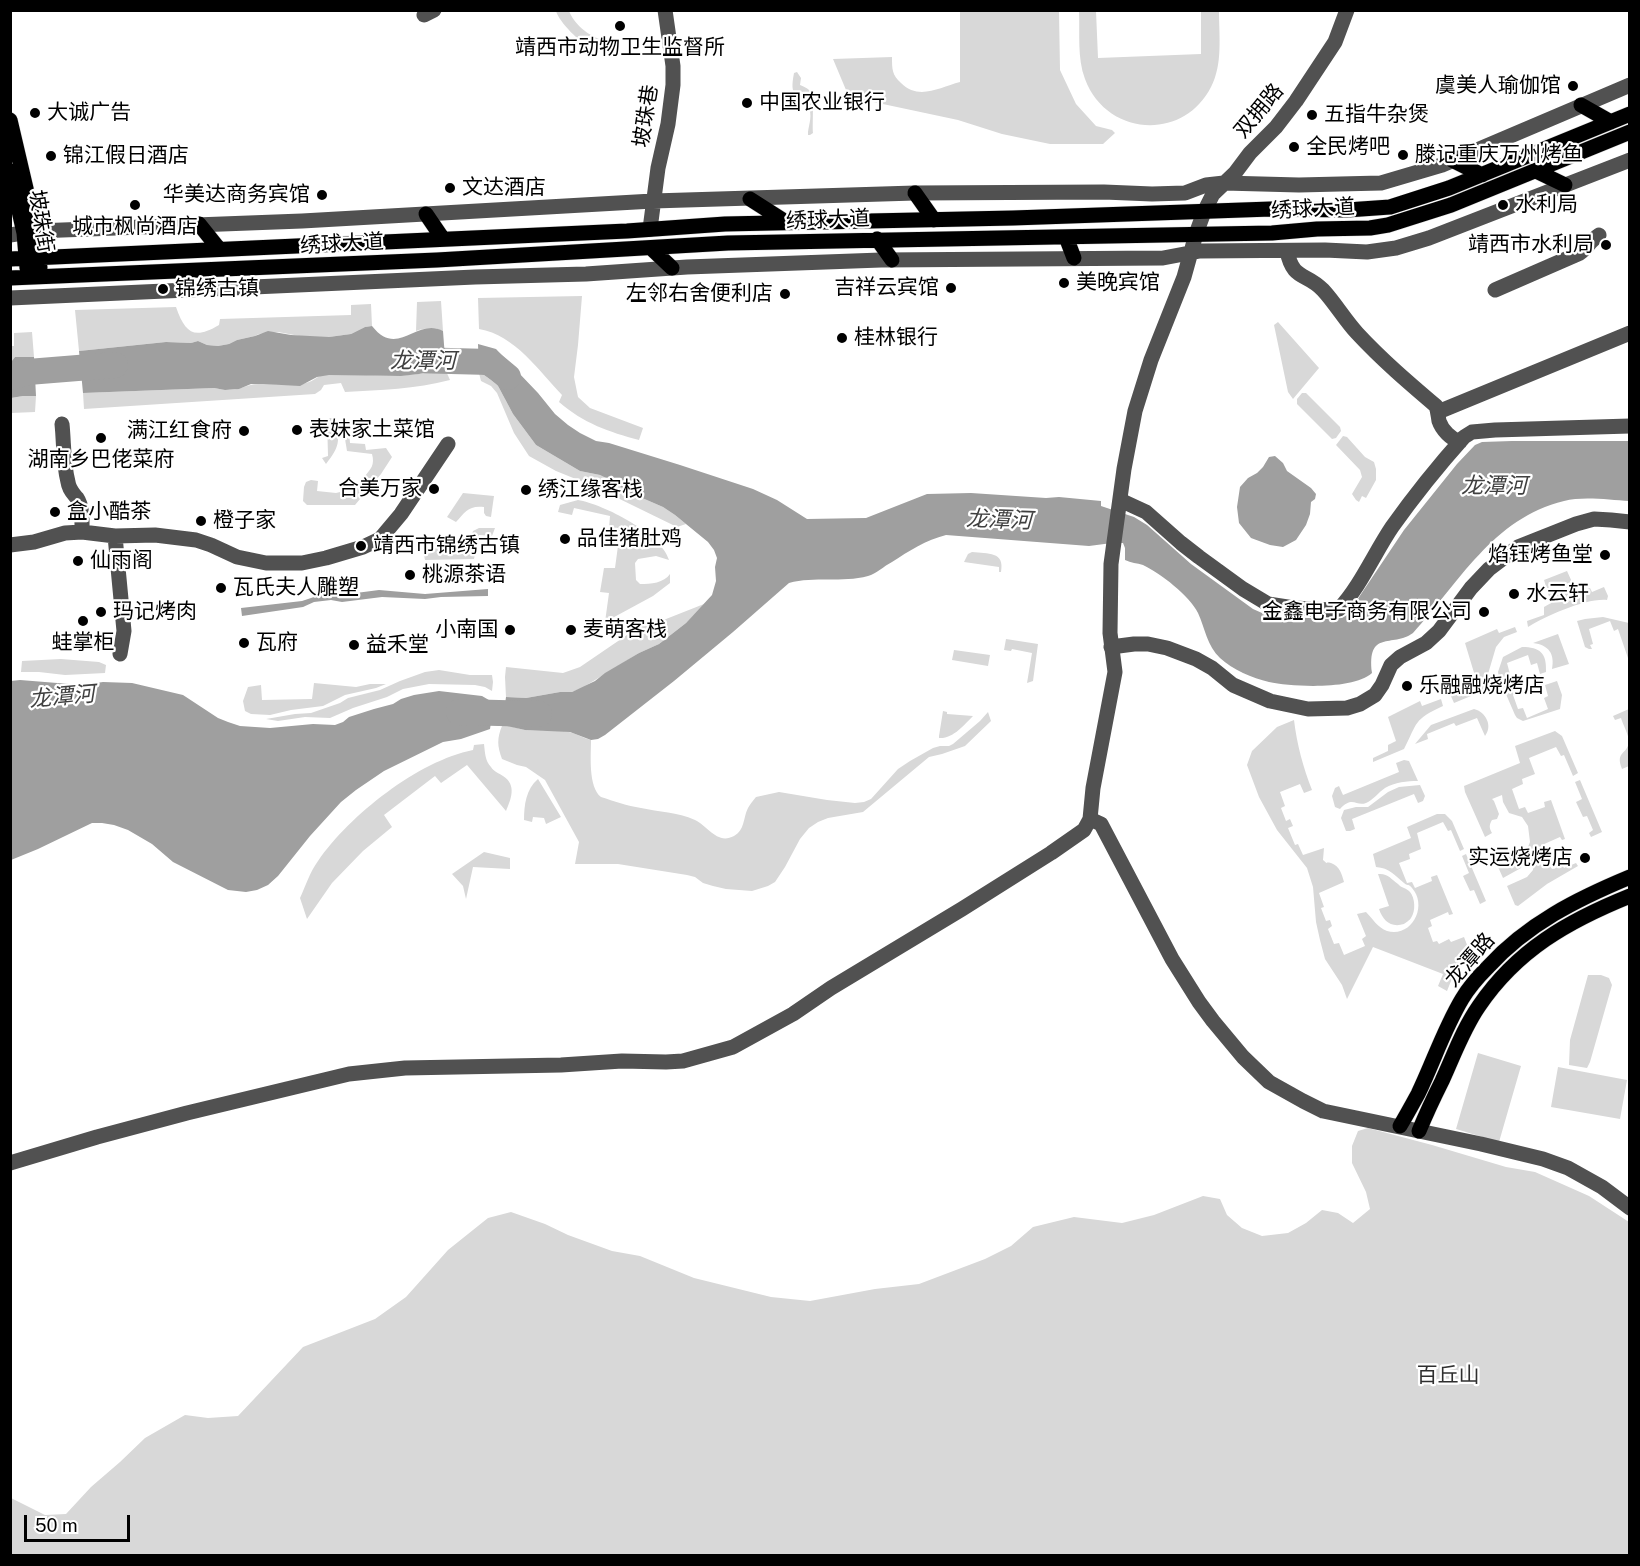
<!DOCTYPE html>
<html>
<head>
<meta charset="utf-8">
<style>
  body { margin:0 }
  #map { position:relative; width:1640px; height:1566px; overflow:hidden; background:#fff; font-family:"Public Sans",sans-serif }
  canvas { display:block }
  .frame { position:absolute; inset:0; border:12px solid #000; pointer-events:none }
  .scale { position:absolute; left:24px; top:1515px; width:106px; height:27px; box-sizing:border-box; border:3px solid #000; border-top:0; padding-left:8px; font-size:18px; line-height:21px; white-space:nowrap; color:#000; -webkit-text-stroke:4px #fff; paint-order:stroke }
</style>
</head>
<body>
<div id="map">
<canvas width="1640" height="1566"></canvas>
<div class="frame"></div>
<div class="scale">50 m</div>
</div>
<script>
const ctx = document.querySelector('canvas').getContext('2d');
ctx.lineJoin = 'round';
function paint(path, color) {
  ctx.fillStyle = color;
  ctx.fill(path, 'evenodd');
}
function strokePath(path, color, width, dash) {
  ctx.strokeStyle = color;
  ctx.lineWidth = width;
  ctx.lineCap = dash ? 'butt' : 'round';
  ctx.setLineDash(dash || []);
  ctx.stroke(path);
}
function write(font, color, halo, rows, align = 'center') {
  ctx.font = font + ' "Public Sans","Noto Sans SC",sans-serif';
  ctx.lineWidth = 4.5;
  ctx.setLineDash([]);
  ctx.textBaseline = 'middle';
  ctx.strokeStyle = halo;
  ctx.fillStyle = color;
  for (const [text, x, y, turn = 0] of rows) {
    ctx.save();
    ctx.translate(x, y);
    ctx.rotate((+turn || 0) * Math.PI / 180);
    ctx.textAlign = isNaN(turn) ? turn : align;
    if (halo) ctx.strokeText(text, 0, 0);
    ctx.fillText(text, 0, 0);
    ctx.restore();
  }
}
paint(new Path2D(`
  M556,11H569C577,30 596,40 616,44C609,46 601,50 592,48C581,44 559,22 556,11Z
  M960,11H1059L1060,70L1076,104L1096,126L1112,130L1115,133L1103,144H1050L1002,134L958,120L864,100L846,90L833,59L892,57C892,69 892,75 901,83C919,101 940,87 960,82Z
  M1079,11H1096L1098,58L1201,54V11H1219C1219,36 1223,64 1211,87C1183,142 1106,136 1085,79C1077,58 1080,33 1079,11Z
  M797,72L801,78L800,85C803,86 807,88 809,90C815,97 812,123 813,133L810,135H808V132C809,124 813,114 808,107C797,91 789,99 794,73Z
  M582,296L578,345L574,377L578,397L590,408L643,428L639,440C609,432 583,423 559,402L562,395C539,371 515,335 479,329L478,298Z
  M441,301L443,331C434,327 425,328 416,331L417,302Z
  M371,304L372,326L365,327L351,334L329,337H305L278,332L259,334L255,336L237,340L229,344L218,346L207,345L198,341L191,343L166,342L79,351L75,310L176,307C185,333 194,340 219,325L220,319L351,315V305Z
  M1278,322L1319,368L1293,399L1288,392L1274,325Z
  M32,332L34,357H15L11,362V346H14V333Z
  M446,371L450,380C415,389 381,390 345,392L341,383L324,385L321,390L315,394L84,409L83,393L214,388C223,390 232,391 241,388C247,386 252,384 259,384C275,383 293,388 309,382C317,379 316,376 326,375C347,373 369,376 391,376C409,376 427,372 446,371Z
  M479,373L484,375L497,384L513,414L536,445L580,471L600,475L616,483L626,491L663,507L675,515L686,524L677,527L593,486L556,471L529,456L514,433L497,393L491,386L481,381Z
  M1302,393H1306L1340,427L1341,431L1336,438L1332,439L1297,404V399Z
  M23,396H36L35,412L11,413V398Z
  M327,418H332L337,420C339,443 340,446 326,464L322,458L328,456Z
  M348,420L350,443L365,444L366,450L386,448L392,457L381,474L355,505H307L303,501L304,487L306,482L311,480L318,481L317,491L336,493L368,485L364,477C371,469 375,465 372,454L347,451C346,441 341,427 348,420Z
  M1343,436L1347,437L1365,457L1374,462L1376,469V480L1366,498L1362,496L1359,502L1356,500L1352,494L1362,477L1360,470L1336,445Z
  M463,493L494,496L491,517L486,516L484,513V507C469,505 465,512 456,522L447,517Z
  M578,500C603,504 662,534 669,560L656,556L638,559L635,563L636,580L640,584C651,584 664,583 670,574V583L653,596L605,622L609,593L600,592L604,568H615L620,531L609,528L610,516L574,508L572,515L558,512L560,505Z
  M479,528H495L492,536L479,535L474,559L425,560L424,555L435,539L444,544V548L449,550L466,551L468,547L473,531Z
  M972,552C988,554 1005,551 1001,572H999V567L964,562L968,554Z
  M1567,571L1577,593L1590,588L1592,592L1604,587L1608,596L1607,600C1586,598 1546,616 1528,627L1527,621L1544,615V607L1551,603L1544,580Z
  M704,604L686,623L659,644L639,653L582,688L572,692H560L526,698L506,697L505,677L506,667L563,673L580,667L646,622L661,621Z
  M1603,617L1629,623V661L1618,629L1614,631L1610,621L1589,629L1593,644L1590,645L1592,649H1589L1585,647L1577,621L1585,619Z
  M1515,627L1517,632L1504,637L1496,647L1483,691L1454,703L1450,694L1468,686V680L1475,676L1465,643L1497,629L1499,633Z
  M1558,634L1569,664L1552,669C1555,654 1549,645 1533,643Z
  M1006,639L1038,644L1033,681L1027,683L1032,653L1012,649L1011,651L1004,650Z
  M1522,647C1540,647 1547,653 1546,672L1540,674L1537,663L1531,665L1528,655L1507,663L1511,678L1508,680L1512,691L1516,690L1517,692L1513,695L1518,709L1523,708L1527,718L1548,709L1544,698L1548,696L1545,685L1557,681L1562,695L1560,709L1523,721L1517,718L1515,715L1499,678L1498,672L1503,657Z
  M954,650L990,655L988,666L952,660Z
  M61,659L99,662L106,665L105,673L65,675L39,672H21L22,661Z
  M439,670L470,675H492L493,682L492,691L485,687L475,685L429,684L403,689L387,697L353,708L330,718L305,717L278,721L266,719L295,714L311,713L340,703L348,698L380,690L400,681L425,672Z
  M314,683L356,687L370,684H386L376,688L345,695L323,706L291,710L270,715L251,714L245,711L243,701L248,687L261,685L262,700L312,699Z
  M1441,699L1443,706C1413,720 1418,722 1404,749L1373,762V758L1388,751V745L1396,741L1388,717L1420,701L1422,706Z
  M1474,709C1486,712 1493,726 1485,736L1477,718L1456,726L1454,723L1427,734L1428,739L1415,744L1431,725Z
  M1629,709V766L1622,769C1615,751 1627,755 1629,742C1629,735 1623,725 1621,718L1615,720L1613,716Z
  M943,711L947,712V714L973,716C964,725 953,739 939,738V736Z
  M988,712L991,721L965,746L942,754L929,757L863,812L828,818L818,822L809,828L800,839L785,867L775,882L768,886L752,891L726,889L713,886L703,883L695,877L687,875L618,864H575L579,842L545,780L526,767L517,765L502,759C497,746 497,738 502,726C510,725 518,729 526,730C540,731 555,729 569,732C577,734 583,738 591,740C591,755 588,787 601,797C614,801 627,806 641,808C659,812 677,812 695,820C708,826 717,845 734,836C745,830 743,818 748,808C750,804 753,801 756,797L779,792L827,800L855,803L864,802L871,799L898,769L910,761L933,748L940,746H949L953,744L980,721Z
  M1294,720C1297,745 1303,767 1312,790L1304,793L1300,784L1280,792L1285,806L1281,808L1286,821L1290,819L1293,826L1288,828L1295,845L1298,844L1303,855L1324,848L1323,860C1330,866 1323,861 1331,863C1340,866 1342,875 1344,882L1319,893L1324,907L1321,908L1326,921L1330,920L1332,926L1328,929L1334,944L1339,943L1344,955L1365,946L1362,939L1366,936L1357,914L1366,912C1372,918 1378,928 1387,931C1412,938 1428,906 1412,888C1408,883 1409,887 1404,883C1394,875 1390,868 1376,867L1373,854L1411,838L1407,827L1437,814H1445L1452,821L1464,849L1460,851L1451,830L1448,831L1443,822L1417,833L1421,849L1409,854L1410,859L1399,863L1407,883L1412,882L1415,888L1432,881L1431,877L1437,875L1453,914L1449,915L1448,912L1430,920L1432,926L1428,928L1433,942L1437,941L1439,944L1449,939L1451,942L1464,937L1469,950L1473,948L1453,976L1447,991L1438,986L1443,974L1373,947L1347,999L1342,985L1325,959L1320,940L1316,922L1313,887L1307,868L1277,830L1259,797L1247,765L1252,751L1277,727Z
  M1555,731L1562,736L1578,773L1573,776L1564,755L1561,756L1556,747L1529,758L1535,774L1522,779L1523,784L1512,789L1519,809L1525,807L1528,813L1545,807L1544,802L1551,800L1565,839L1562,840L1560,837L1542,845L1545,851L1541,853L1547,867L1550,866L1552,869L1562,865L1564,868L1576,863L1578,866L1547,884L1518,906L1515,905L1507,886L1527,877L1533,870C1534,863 1527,859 1526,852L1530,842L1528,826L1522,817L1509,813L1503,802L1502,795L1492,799L1494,801L1499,814L1497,819L1492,820C1489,825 1489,828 1492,833L1485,837L1465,792L1464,786L1520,763L1515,746Z
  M484,744C485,752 485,761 491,767C494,772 499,773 503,776C517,785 511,799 506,811L467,765L441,783L435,776L384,815L392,827L363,851L332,883L307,919L300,898C306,885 310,872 318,861C350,815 418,761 473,750L474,745Z
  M1404,760L1409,761L1418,781C1407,781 1395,782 1385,788C1379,792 1373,800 1366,803C1356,807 1353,795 1340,809L1335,807L1332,796L1335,788L1339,786L1343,795L1399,772L1396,763Z
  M538,779L561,817L546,824L544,818L533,817L532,822L524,820C524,805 526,789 538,779Z
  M1580,780L1602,832L1591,837L1589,833L1593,830L1587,816L1583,817L1576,802L1582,799L1575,782Z
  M1420,785L1425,796L1423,801L1418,803L1414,794L1352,819L1355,829L1350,831H1346L1341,818L1344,810L1356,807H1368L1388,792L1399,787Z
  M1495,847C1500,857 1509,854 1517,856L1522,864L1521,868L1503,878L1490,849Z
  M484,852L510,858V869L473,867L466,899L463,886L452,874Z
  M1466,854L1486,901L1480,904L1474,890L1470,891L1463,876L1469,873L1462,856Z
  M1378,874C1388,873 1391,879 1398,884C1401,888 1407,888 1410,892C1415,898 1416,911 1411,918C1410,920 1405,923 1404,924C1391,928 1383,921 1379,909L1389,906Z
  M1588,975H1601L1609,978L1612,985L1590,1062L1587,1068L1569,1065L1570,1040Z
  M1478,1053L1521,1066L1499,1142L1456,1129Z
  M1558,1067L1627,1080L1620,1119L1551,1107Z
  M1368,1128L1432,1145L1506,1167L1535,1172L1589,1196L1629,1222V1555H11V1498L45,1515L66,1514L91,1487L120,1462L145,1438L185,1415L208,1418L238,1416L303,1347L375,1319L406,1297L448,1250L488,1218L511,1212L545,1224L568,1235L612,1251L640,1256L694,1278L771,1297L810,1301L875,1289L919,1284L985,1259L1011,1246L1033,1227L1074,1217L1122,1223L1154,1215L1203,1196L1220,1199L1227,1215L1242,1228L1262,1236L1288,1233L1306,1223L1322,1210L1338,1213L1353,1223L1370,1209L1366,1192L1352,1163V1146L1358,1131Z`), '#d8d8d8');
paint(new Path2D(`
  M372,326C398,359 416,317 443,331L446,371L427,372L419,374L401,376L329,375L317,377L300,386L263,384H251L239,389L225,390L214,388L83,393L79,351L166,342L191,343L198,341L207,345L218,346L229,344L237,340L255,336L268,331L291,335L329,337L351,334L365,327Z
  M478,344L496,349L538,393L555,414L568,425L580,433L596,441L609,443L680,465L753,489L777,500L807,519L866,518L927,494L971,493L1046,498L1059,497L1101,501V506L1134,517L1147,525L1191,564L1253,609L1262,613L1289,617L1327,619L1342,618L1347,615L1404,530L1457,464L1475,445L1482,442L1512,441H1629V501C1610,500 1583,496 1564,501C1493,518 1459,583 1413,633C1392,648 1367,629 1372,673C1354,690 1292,687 1269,682C1252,678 1233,670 1220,658C1207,646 1205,628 1198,613C1190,596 1160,573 1143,565C1137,563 1131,563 1125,560V548L1123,543H1112L1089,546L946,535C926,540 909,551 892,562C884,566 876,574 868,576C842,583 814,576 789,583L733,632L674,681L605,735L598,739L591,740L570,732L525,730L507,726H502L506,697L526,698L560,692H572L595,681L605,673L639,653L659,644L686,623L712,595L716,581L715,567L717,558L714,550L708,542L675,515L663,507L626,491L616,483L600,475L580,471L536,445L513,414L497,384L484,375L479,373Z
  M15,357H34L36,396H23L11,398V362Z
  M1275,456L1283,463L1287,471L1311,488L1316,494L1315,499L1311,502L1310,514L1306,525L1296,540L1283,547L1270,545L1251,538L1239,523L1237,507L1240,487L1248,478L1257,473L1263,467L1269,457Z
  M488,589V596L441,597L425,599L382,597L342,602L331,600L314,602L303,607L242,616L241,608L302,601L323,594L333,592L356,593L379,590L425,594Z
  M20,680L82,685L103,682L132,683L183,695L218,718L228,722L240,726L270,728L313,724L335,725L343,722L349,717L374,709L393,704L401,699L414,695L439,691L482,696L494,703L490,729L461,739L443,742L384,771L356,790L341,802L310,836L278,876L268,885L257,890L246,892L228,890L173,862L152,844L128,830L114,825L102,823H92L38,849L11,860V681Z`), '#9f9f9f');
strokePath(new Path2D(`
  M412,360L490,362L508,377
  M10,377L28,372L115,365
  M459,712L539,714`), '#9f9f9f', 26);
const major = new Path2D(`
  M1581,105L1611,122
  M10,120L36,231L40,268
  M1452,160L1482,175
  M10,171L24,233L27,268
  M1536,171L1565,185
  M915,193L934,220
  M750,199L786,222
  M426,214L443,239
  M199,224L219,249
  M1066,237L1074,258
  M877,239L892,260
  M651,248L672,268
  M10,259L627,231L725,224L1013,218L1271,209L1347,210L1390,207L1449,188L1630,114
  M10,278L437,260L728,243L1272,233L1317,229L1370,228L1388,225L1451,205L1630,132
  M1400,1126C1406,1116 1412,1105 1418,1094C1433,1063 1444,1029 1462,999C1469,987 1478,977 1488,967C1527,924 1577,899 1630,877
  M1419,1131C1426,1114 1434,1097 1442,1081C1454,1055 1463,1029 1479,1006C1517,950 1568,921 1630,896`);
strokePath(major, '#dbdbdb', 16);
strokePath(new Path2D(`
  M424,15L434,10
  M650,229L658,168L668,124L673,85V66L665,10
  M10,235L36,231L302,221L653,201L915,193L1104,192L1152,194L1185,193L1206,185L1224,183L1299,185L1381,183L1442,165L1630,85
  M1287,251C1293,281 1306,272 1323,290C1335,303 1345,320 1357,333C1382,360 1409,383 1436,406C1438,412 1438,415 1439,421C1442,430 1451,439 1460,442
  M1495,290L1580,253C1587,248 1591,240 1599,235
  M10,298L475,277L586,274L687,267L881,260L1163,258L1200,251L1325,250L1367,252L1396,248L1429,238L1630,160
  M1438,412L1630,333
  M62,424C64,443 63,463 68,482C69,490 73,493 77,498C83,507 82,522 82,532
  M1120,500L1146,512L1181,543L1199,557L1243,589L1268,604L1294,608L1331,610L1339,609C1360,587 1375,552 1392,527C1414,496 1439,465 1464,437L1472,432L1495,430L1630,426
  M115,536L124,631L120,654
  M10,545L34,542L65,533L82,532L115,536L155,535L196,540L211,545L237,557L266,563H302L326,558L363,547L380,539L401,514L448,444
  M1111,647L1134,644H1148L1167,648L1196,659L1212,668L1233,685L1270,701L1308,709L1347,708L1360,704L1375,695L1382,685L1391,665L1400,657L1426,643L1439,631L1471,588L1489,569L1518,547L1576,524L1594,519L1611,520L1630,522
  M1090,819L1101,824L1172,959L1199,1002L1213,1021L1243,1057L1269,1082L1303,1101L1323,1111L1481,1144L1543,1159L1568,1168L1602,1187L1630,1208
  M10,1163L97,1137L187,1113L349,1074L405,1068L561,1065L622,1061L666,1062L683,1061L733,1047L793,1014L831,988L962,909L1051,853L1084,830L1090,819L1093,788L1115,672L1110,633L1111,564L1124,469L1135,411L1151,360L1184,277L1196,234L1204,212L1213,194L1235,173L1250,153L1276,127L1296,101L1335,42L1347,10`), '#515151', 15);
strokePath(major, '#000', 15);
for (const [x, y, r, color] of [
  [620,26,6,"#000"],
  [1573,86,6,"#000"],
  [747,103,6,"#000"],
  [35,113,6,"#000"],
  [1312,115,6,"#000"],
  [1294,147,6,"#000"],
  [1403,155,6,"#000"],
  [51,156,6,"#000"],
  [450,188,6,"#000"],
  [322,195,6,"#000"],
  [135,205,6,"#000"],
  [1503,205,6,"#000"],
  [1606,245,6,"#000"],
  [1064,283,6,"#000"],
  [951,288,6,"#000"],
  [163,289,6,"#000"],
  [785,294,6,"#000"],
  [842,338,6,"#000"],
  [297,430,6,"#000"],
  [244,431,6,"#000"],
  [101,438,6,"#000"],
  [434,489,6,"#000"],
  [526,490,6,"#000"],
  [55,512,6,"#000"],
  [201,521,6,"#000"],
  [565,539,6,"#000"],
  [361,546,6,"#000"],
  [1605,555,6,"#000"],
  [78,561,6,"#000"],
  [410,575,6,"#000"],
  [221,588,6,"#000"],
  [1514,594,6,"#000"],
  [101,612,6,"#000"],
  [1484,612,6,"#000"],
  [83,621,6,"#000"],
  [510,630,6,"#000"],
  [571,630,6,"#000"],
  [244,643,6,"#000"],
  [354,645,6,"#000"],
  [1407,686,6,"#000"],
  [1585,858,6,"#000"]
]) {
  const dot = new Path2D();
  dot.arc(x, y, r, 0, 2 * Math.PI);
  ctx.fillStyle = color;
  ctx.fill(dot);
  strokePath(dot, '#fff', 2);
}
write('21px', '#000', '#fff', [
  ["靖西市动物卫生监督所",620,48,"center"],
  ["虞美人瑜伽馆",1561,86,"right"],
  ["中国农业银行",759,103],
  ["大诚广告",47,113],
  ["五指牛杂煲",1324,115],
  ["全民烤吧",1306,147],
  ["滕记重庆万州烤鱼",1415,155],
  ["锦江假日酒店",63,156],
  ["文达酒店",462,188],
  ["华美达商务宾馆",310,195,"right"],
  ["水利局",1515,205],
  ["城市枫尚酒店",135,227,"center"],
  ["靖西市水利局",1594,245,"right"],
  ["美晚宾馆",1076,283],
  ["吉祥云宾馆",939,288,"right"],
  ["锦绣古镇",175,289],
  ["左邻右舍便利店",773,294,"right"],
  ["桂林银行",854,338],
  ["表妹家土菜馆",309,430],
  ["满江红食府",232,431,"right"],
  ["湖南乡巴佬菜府",101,460,"center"],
  ["合美万家",422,489,"right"],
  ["绣江缘客栈",538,490],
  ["盒小酷茶",67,512],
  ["橙子家",213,521],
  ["品佳猪肚鸡",577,539],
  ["靖西市锦绣古镇",373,546],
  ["焰钰烤鱼堂",1593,555,"right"],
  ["仙雨阁",90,561],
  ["桃源茶语",422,575],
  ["瓦氏夫人雕塑",233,588],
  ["水云轩",1526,594],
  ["玛记烤肉",113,612],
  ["金鑫电子商务有限公司",1472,612,"right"],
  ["小南国",498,630,"right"],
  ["麦萌客栈",583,630],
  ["蛙掌柜",83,643,"center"],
  ["瓦府",256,643],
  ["益禾堂",366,645],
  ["乐融融烧烤店",1419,686],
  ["实运烧烤店",1573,858,"right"]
], 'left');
write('21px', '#000', '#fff', [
  ["双拥路",1259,111,-50],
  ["坡珠巷",646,116,-81],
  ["绣球大道",1313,209,-3],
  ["绣球大道",828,220,-2],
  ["坡珠街",41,221,81],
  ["绣球大道",342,244,-3],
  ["龙潭路",1470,960,-49]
]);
write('21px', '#2f2f2f', '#fff', [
  ["百丘山",1448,1376]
]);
write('italic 22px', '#404040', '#fff', [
  ["龙潭河",423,361],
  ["龙潭河",1494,486],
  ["龙潭河",999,520,2],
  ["龙潭河",62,697,-5]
]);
</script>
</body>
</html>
